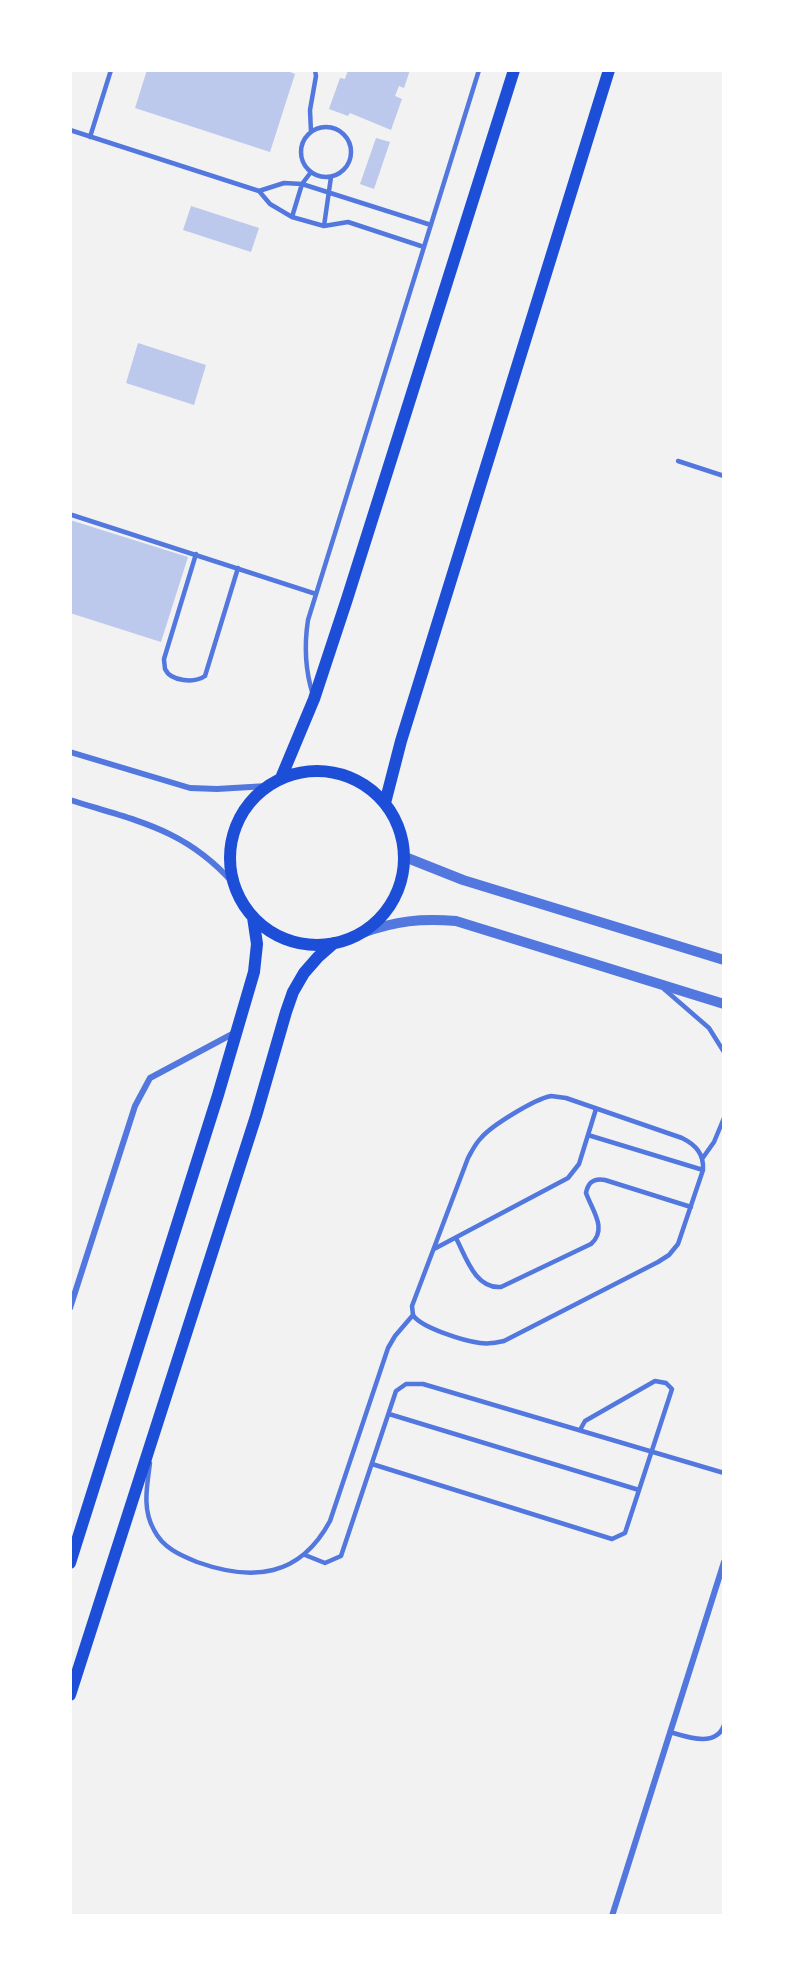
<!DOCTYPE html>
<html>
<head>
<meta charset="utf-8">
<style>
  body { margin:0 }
  #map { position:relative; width:794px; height:1986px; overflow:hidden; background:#f2f2f2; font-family:Mulish,sans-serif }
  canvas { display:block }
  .frame { position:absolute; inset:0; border:72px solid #fff; pointer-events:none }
</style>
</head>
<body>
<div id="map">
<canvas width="794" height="1986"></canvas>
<div class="frame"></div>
</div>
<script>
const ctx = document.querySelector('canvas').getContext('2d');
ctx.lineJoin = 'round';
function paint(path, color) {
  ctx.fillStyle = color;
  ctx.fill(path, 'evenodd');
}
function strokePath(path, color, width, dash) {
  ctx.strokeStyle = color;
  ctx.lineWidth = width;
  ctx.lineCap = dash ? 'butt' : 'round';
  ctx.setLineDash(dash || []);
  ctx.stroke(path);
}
paint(new Path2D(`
  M147,70H285L295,74L270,152L135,108Z
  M348,70H410L404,88L399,86L395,96L402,99L391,130L350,113L348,116L329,109L340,78L345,79Z
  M376,138L390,142L374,189L360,184Z
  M191,206L259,228L251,252L183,230Z
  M138,343L206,365L194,405L126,383Z
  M70,520L188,557L161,642L70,613Z`), '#bdc9ec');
strokePath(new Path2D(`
  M301 152a25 25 0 1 1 50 0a25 25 0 1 1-50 0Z
  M70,130L259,191L270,204L292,217L324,226L348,222L424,247
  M311,132L310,110L316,76L315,70
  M90,137L111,70
  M259,191L284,183L302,184L431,225
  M292,217L302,184L311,172
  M324,226L331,177
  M678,461L724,476
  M72,515L316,594
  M196,554L164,659C164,661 165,668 165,669C171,682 195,683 205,676L238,568
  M313,695C305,670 304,646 308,620L479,70
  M664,989L709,1028L724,1052
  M551,1096L566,1098L682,1138C696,1145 704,1154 703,1170L678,1244L669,1255L658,1262L504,1341C496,1343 488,1344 480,1343C465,1341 421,1328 413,1315L412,1306L468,1158C472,1151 475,1144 481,1138C492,1125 535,1099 551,1096Z
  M588,1135L703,1170
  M702,1159L714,1142L724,1118
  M456,1238C466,1257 475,1289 501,1287L591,1244C608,1229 592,1210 586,1193C588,1182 594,1178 605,1180L691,1207
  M434,1249L568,1178L579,1164L596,1109
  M389,1414L639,1490
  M150,1463C147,1486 142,1509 154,1530C163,1548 180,1555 197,1562C253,1582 300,1577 330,1521L388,1348L395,1336L413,1315
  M372,1464L612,1539L625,1533L672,1389L666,1383L655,1381L585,1421L580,1430
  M305,1555L325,1563L341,1556L396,1391L406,1384H423L724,1473
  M670,1732C687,1737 716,1748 724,1725`), '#5277de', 4.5);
strokePath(new Path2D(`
  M70,752L190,788L217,789L267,786
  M70,800C137,821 186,829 234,884
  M70,1308L135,1106L150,1078L236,1032
  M612,1916L724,1562`), '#5277de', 6);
strokePath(new Path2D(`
  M405,857L463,880L724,960
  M362,933C396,921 421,918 456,921L724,1004`), '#5277de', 10);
strokePath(new Path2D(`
  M230 858a87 87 0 1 1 174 0a87 87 0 1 1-174 0Z
  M281,778L314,699L347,599L514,70
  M385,803L401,741L609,70
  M70,1563L218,1095L254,972L257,944L253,917
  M70,1695L256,1116L286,1012L293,992L304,973L318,957L334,943`), '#1d4ed8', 12);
</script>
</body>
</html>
